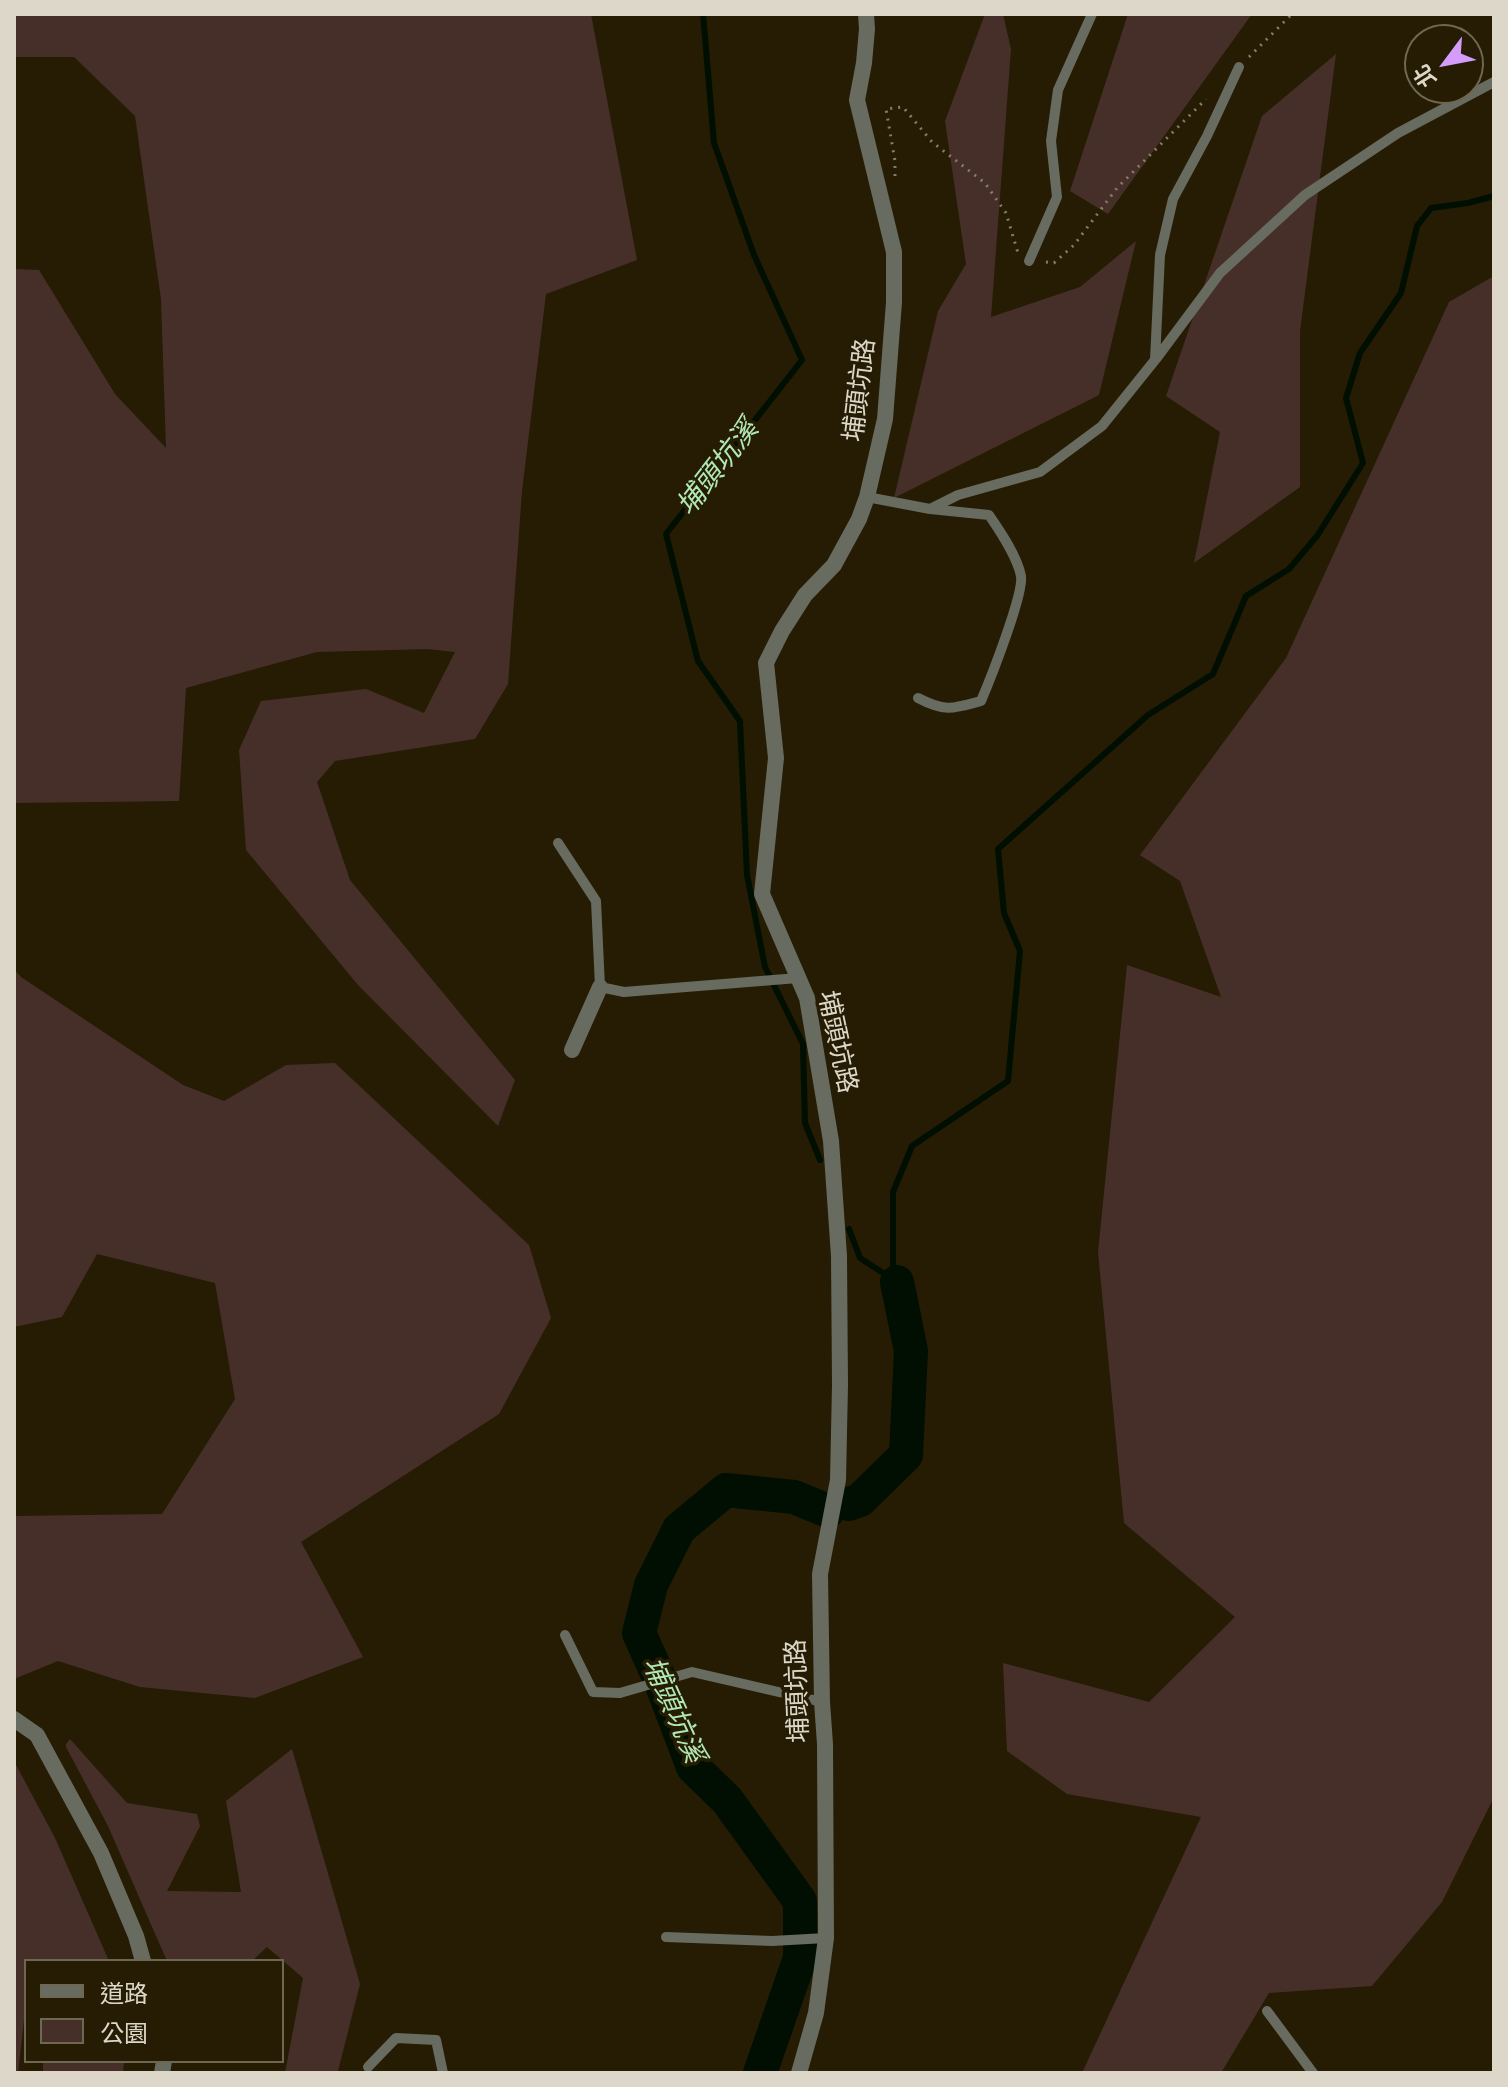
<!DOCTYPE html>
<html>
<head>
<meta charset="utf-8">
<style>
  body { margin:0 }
  #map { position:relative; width:1508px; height:2087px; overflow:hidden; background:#251c03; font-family:Cabin,"Noto Sans TC",sans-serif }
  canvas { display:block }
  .frame { position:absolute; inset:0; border:16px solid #dcd7c8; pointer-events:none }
  .legend { position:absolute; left:24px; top:1959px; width:260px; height:104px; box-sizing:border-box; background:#251c03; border:2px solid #6e6752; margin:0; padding:10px 14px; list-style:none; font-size:24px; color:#dcd7c8 }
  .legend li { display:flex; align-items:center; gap:16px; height:40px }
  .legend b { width:40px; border:2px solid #6e6752 }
  .north { position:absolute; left:1404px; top:24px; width:80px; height:80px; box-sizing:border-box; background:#251c03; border:2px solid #6e6752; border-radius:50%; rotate:238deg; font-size:22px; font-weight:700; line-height:32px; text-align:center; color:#dcd7c8 }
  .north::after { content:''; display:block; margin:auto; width:28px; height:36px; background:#d49cfb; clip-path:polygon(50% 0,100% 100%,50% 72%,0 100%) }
</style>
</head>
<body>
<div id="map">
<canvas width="1508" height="2087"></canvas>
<div class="frame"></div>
<ul class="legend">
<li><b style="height:10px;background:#686b5f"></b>道路</li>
<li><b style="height:22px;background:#472f29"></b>公園</li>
</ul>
<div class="north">北</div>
</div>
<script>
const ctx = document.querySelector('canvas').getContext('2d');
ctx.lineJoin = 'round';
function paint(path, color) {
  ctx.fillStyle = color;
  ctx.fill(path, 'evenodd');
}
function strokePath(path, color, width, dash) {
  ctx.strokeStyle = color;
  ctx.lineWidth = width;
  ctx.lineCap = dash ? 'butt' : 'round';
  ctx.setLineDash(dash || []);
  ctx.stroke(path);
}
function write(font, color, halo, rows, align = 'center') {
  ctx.font = font + ' Cabin,"Noto Sans TC",sans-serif';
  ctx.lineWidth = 7;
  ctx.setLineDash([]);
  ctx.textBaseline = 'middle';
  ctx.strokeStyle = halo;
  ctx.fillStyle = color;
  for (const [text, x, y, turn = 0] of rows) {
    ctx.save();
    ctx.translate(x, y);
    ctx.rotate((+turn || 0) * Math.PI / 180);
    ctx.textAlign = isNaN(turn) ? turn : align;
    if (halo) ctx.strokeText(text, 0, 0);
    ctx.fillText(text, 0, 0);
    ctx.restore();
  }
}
paint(new Path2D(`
  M14,14H591L637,260L546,294L522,491L508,684L475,739L335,761L317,782L350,880L515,1080L498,1126L358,985L246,850L239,750L261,701L366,689L424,713L455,652L428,649L317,652L186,688L179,801L14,803V269L39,270L115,394L166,448L161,299L135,116L74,57H14Z
  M985,14H1003L1011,49L991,317L1080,287L1136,241L1099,395L894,498L938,311L966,264L945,121Z
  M1128,14H1252L1108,214L1070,191Z
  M1336,54L1300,331V487L1194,563L1220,432L1166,396L1262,116Z
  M1494,276V1800L1492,1801L1442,1902L1372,1986L1269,1993L1221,2073H1082L1201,1817L1067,1794L1007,1751L1003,1663L1149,1702L1235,1617L1124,1523L1098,1252L1127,965L1221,997L1180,881L1140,855L1286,658L1449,302Z
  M14,969L21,977L183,1085L224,1101L286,1065L335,1063L529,1245L551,1318L499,1414L301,1542L363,1657L255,1698L140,1687L58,1661L14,1679V1516L162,1514L235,1399L215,1283L97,1254L62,1317L14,1327Z
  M70,1739L127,1803L197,1814L200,1826L167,1891L241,1892L226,1801L292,1749L360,1984L338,2071L285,2073L303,1978L267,1947L252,1961H167L108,1826L66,1747V1744Z
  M14,1761L55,1838L109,1961H26V2002L18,2073H14Z
  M43,2061H124L123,2073H43Z`), '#472f29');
strokePath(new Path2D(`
  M703,14L714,143L754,255L802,360L666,534L698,661L740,721L747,875L765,967L803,1044L805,1123L820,1160
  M849,1229L860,1258L897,1282
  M897,1282L893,1263V1192L912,1146L1008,1081L1020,951L1004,913L998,849L1148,715L1213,674L1246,596L1289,569L1317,536L1363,463L1346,398L1360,353L1401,293L1417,226L1431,208L1468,203L1494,196`), '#000f01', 6);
strokePath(new Path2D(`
  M849,1504L860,1500L906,1455L911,1351L897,1282
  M760,2073L800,1958V1901L727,1800L693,1767L660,1680L639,1633L651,1585L679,1529L726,1490L794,1497L828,1511`), '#000f01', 34);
strokePath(new Path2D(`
  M1249,57L1292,14
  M895,176V161L886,109L903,107L932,142L985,183L1006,213L1018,253
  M1046,262L1054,263L1074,245L1117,188L1206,99`), '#847d69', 3, [2, 6]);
strokePath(new Path2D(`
  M1029,261L1057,197L1051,141L1058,90L1092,14
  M1156,359L1220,273L1305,195L1398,133L1494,82
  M867,497L930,509L989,515C1000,531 1017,556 1021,576C1024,594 990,680 981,701C952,709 945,712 918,698
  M930,509L958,495L1040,472L1102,426L1155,360L1160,255L1173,199L1207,136L1239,67
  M558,843L596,901L600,987L624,992L798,978
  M565,1635L593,1692L620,1693L692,1672L822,1702
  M666,1937L772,1941L826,1938
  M1267,2011L1313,2073
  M368,2067L396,2038L436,2040L443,2073`), '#686b5f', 10);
strokePath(new Path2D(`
  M572,1050L600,987
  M14,1719L37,1735L101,1853L136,1936L143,1961
  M162,2073L164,2061
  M799,2073L816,2013L826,1938L825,1744L822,1702L820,1574L838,1480L840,1385L839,1256L831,1141L807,998L762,894L776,758L766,663L782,631L805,595L834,565L859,519L867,497L885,419L894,302V252L857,100L864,63L867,29L866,14`), '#686b5f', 16);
write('26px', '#dcd7c8', '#251c03', [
  ["埔頭坑路",860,390,-83],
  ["埔頭坑路",837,1042,78],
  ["埔頭坑路",798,1691,-92]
]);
write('italic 28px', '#b0e8b5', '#251c03', [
  ["埔頭坑溪",718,468,-52],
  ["埔頭坑溪",673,1710,66]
]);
</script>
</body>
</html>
